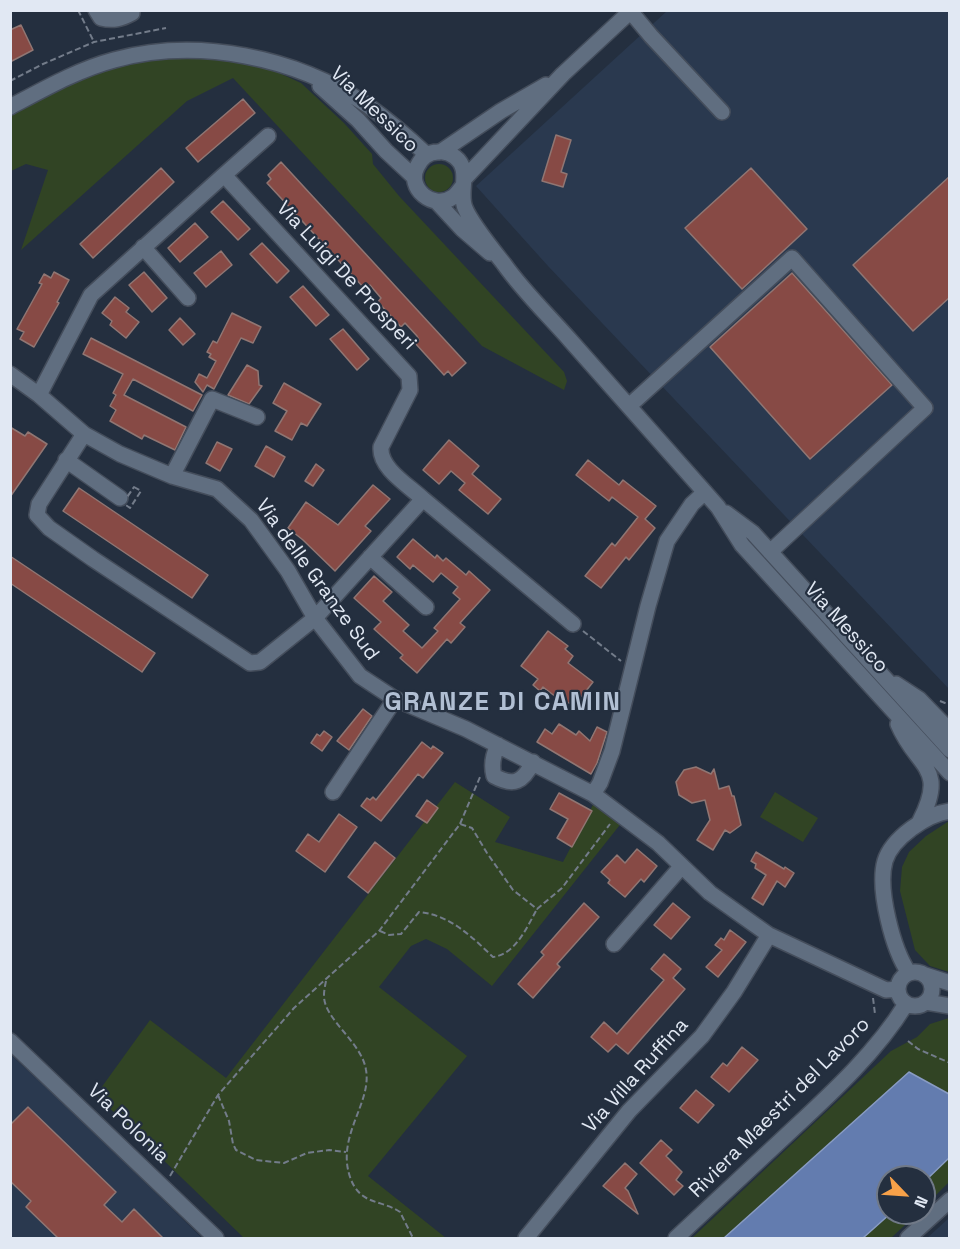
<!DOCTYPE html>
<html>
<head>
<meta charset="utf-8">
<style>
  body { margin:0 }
  #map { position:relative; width:960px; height:1249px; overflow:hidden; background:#242f3f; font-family:"Space Grotesk",sans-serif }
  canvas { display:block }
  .frame { position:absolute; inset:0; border:12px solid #e1e8f3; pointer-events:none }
  .north { position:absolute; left:876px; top:1165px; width:60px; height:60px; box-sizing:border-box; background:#242f3f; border:2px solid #707987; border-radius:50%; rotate:115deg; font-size:16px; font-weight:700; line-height:24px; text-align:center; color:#e1e8f3 }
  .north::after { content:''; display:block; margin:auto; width:21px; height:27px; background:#f7a149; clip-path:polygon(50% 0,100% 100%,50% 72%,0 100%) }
</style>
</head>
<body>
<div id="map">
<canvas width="960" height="1249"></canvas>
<div class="frame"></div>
<div class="north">N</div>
</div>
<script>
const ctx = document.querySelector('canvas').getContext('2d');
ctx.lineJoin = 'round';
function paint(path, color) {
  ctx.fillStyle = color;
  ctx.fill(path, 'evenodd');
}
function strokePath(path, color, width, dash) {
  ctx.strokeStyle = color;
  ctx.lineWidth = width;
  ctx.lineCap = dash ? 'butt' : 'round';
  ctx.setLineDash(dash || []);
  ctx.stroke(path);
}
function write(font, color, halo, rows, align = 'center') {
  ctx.font = font + ' "Space Grotesk",sans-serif';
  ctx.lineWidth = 4.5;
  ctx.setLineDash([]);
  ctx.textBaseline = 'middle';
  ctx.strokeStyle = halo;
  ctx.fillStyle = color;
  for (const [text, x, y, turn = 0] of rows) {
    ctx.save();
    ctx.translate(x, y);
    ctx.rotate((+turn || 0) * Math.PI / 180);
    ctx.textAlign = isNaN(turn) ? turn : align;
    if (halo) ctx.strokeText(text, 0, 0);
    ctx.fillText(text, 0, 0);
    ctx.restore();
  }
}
paint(new Path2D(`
  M667,11H949V689L548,266L476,186Z
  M10,1054L80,1119L202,1238H11Z
  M949,1218V1238H927L937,1229Z`), '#2a394f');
paint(new Path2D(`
  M156,48L231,51L301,83L344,123L372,154L373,164L399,196L564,372L567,381L564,390L482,346L233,78L187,101L21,250L48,170L26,164L11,171V102Z
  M425 178a14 14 0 1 1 28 0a14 14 0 1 1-28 0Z
  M455,782L510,817L495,842L563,862L597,797L623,821L492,986L447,949L426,939L411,946L379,987L467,1056L368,1176L446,1238H244L96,1095L150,1020L226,1078Z
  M775,792L818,818L803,842L760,817Z
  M949,821V972L930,966L915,950L900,891L902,867L909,852L926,836Z
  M949,1018V1094L909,1072L724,1238H692L891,1051L917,1037L930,1024Z
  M949,1158V1182L924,1207V1182Z
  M891,1213H918L891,1238H863Z`), '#314424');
const water = new Path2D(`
  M909,1072L949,1094V1158L924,1182V1177H888V1213H891L863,1238H724Z`);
paint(water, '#637caf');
strokePath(water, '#899cc3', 1.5);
const building = new Path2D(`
  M21,25L33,50L10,62V30Z
  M243,99L255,113L198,162L186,148Z
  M556,135L571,140L561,172L567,174L563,187L542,181Z
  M281,162L466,363L452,376L448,371L444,375L415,343L419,340L417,336L405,323L401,327L378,302L381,298L370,285L365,289L267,183L271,179L268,175Z
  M161,168L174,182L93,258L80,244Z
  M751,168L807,229L742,289L685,228Z
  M950,176V297L913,331L853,265Z
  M223,201L250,229L238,240L211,212Z
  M195,223L208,237L180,262L168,248Z
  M262,243L289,271L277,283L250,254Z
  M221,251L232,265L206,287L194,273Z
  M54,272L69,280L57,302L59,303L34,347L20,339L24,332L17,329L42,284L39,283L44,274L51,278Z
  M144,272L167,298L152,312L129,285Z
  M792,273L892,385L810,459L710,347Z
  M303,286L329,315L316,326L290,297Z
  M115,297L129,308L126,312L139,322L126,338L110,325L112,321L102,313Z
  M232,313L261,327L253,343L241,338L214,389L207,385L203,392L195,382L199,374L207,378L216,361L209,357L211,354L207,352L213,341L217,343Z
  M180,318L195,334L183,345L169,330Z
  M343,329L369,359L357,370L330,339Z
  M91,338L202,395L193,411L133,379L124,395L186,427L175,450L144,435L142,439L110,421L116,410L110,406L116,395L113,393L123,374L83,354Z
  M247,365L258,371L259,385L262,386L249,404L228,395Z
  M284,383L321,404L307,426L301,423L292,440L275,431L287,411L273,403Z
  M10,427L25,436L28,432L47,444L10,497Z
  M449,440L479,466L472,474L501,499L488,514L459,490L465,483L451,471L439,484L423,470Z
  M217,442L232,449L220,471L206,463Z
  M266,446L285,457L274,477L255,466Z
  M588,460L619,485L623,480L656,506L645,519L655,528L629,560L626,557L601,588L585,576L612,543L615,546L638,517L612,497L609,501L576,475Z
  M316,464L324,470L313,486L305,481Z
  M373,485L390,499L365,526L371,531L335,571L303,540L288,528L306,502L338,525Z
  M79,488L208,575L192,598L63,511Z
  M413,539L435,558L437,555L443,561L446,558L466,575L469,571L490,590L460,623L465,627L451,643L447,639L417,673L400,658L403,655L374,629L381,622L354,598L374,576L392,592L383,601L409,625L403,631L422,648L438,631L434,628L460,599L453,593L458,587L441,573L433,582L413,565L410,569L397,557Z
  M10,556L155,653L142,672L10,583Z
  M548,631L568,646L565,649L573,656L568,663L593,682L575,705L566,702L565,704L543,687L540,691L533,685L538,679L521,666Z
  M363,709L372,716L349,750L337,741Z
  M559,724L576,735L579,731L590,741L597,727L607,732L597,763L591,774L537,742L545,729L552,734Z
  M324,731L332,737L322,751L311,743L317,734L320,736Z
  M422,742L431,749L433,746L443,753L423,778L418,774L381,821L361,806L367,798L370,800L373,797L376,800Z
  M696,767L711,774L714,769L719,789L729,786L732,796H734L741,825L730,833L725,830L713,850L697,840L710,820L705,800L692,803L679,795L676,782L684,770Z
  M559,793L592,811L572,847L557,838L568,819L550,809Z
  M427,800L438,808L427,823L416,816Z
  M339,814L357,827L325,872L296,851L308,834L319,842Z
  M375,842L395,858L368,893L348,877Z
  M637,849L657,866L644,882L641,879L625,897L608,883L610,880L601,872L617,855L625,863Z
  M756,852L784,869L785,867L794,873L785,887L777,881L763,905L752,898L766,875L755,868L756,864L751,861Z
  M584,903L599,917L557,964L560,967L533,998L518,984L544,955L541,952Z
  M673,903L690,917L671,939L654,925Z
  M730,930L746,942L718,977L706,967L722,950L715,945L721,938L724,940Z
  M664,954L681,969L673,978L685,989L628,1054L616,1044L608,1052L591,1037L604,1022L617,1034L664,980L651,969Z
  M742,1047L758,1060L729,1092L711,1077L723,1063L727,1066Z
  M696,1090L714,1105L698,1123L680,1108Z
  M28,1107L116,1192L104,1205L122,1222L134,1209L164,1239H59L26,1207L31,1201L10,1181V1125Z
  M661,1140L672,1150L666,1156L682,1172L676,1180L683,1186L674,1195L640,1163Z
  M625,1163L637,1174L625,1188L628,1191L638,1214L603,1186Z`);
paint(building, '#874a45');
strokePath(building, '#907673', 1.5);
const minor = new Path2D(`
  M96,10L101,18C113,21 121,19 132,13V10
  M631,12L651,36L722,112
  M320,86L358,120L386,151L414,177
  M10,107C44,89 77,70 114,60C198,37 295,57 367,105C388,120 408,137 427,155
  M442,151L501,111L546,85
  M224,175L268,136
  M465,178L563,74L632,10
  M462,187C459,191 456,195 453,197C433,211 406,188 417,167C421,158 428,152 438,152C444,151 450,153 455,157C472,170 458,191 465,208C471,223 493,250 504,264C523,291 548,315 570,340C619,396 669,451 718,507L742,545L950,773
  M436,201L462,229L490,253
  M143,247L188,298
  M10,374L39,395L84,434L120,454L172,476L217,489L251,520L288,571L315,618L360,676L395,699L466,729L593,794L658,843L710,893L769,935L886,990L898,989
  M39,395L91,295L224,175L409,376L410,390L381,447C379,468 408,485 423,499
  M629,406L792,258L925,408L770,552
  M84,434L39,504L37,515L49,528L93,559L250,663L260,662L315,618L423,499L573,624
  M66,460L120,498
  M172,476L212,399L257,417
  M726,513L753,533L950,750
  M370,557L426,607
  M896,684L919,699L950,731
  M898,724C917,769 948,766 920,821
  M498,745C493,755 491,765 494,776C514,787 523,782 533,762
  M333,792L395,699
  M593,794L600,783L612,751L648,606L667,541L692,504L705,492
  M614,944L681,867
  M898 989a17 17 0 1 1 34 0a17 17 0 1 1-34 0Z
  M909,973C893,950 877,889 885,861C892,838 927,814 950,811
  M925,975L950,983
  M926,1002L950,1006
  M10,1041L216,1238
  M526,1238L629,1111L702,1036L734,992L769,935
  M676,1238C715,1202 754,1165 793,1129C834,1091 877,1051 906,1004
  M908,1238L950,1200`);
strokePath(minor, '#444d5b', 18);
strokePath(new Path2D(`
  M78,10L94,42
  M10,81L43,64L94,42L166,28
  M134,487L141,491L130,508L123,503Z
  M583,631L621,661
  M940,701L950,705
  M460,824L480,777
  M380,931L389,935L401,934L419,912C450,915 471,936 493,957C516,954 527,927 537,909
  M326,981C325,986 324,991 324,995C323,1019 362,1042 366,1070C372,1103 336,1136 350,1177C360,1206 381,1199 400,1212L413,1238
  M873,998L875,1014
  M908,1041L918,1049L950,1063
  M218,1095L229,1121L233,1144L236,1150L256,1160L284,1163L307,1153L329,1150L346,1152
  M170,1176L218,1095L294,1008L379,931L460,824L472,828L487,853L513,890L537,909L562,888L610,824`), '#737c8a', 2, [6, 3]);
strokePath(minor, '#606e80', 15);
write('20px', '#e1e8f3', '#242f3f', [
  ["Via Messico",374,110,44],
  ["Via Luigi De Prosperi",346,276,47],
  ["Via delle Granze Sud",317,580,54],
  ["Via Messico",846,628,48],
  ["Via Villa Ruffina",636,1076,-48],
  ["Riviera Maestri del Lavoro",780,1108,-45],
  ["Via Polonia",128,1124,44]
]);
ctx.letterSpacing = '1.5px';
write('bold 26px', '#b1bfd3', '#242f3f', [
  ["GRANZE DI CAMIN",503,703]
]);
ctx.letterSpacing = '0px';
</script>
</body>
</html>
